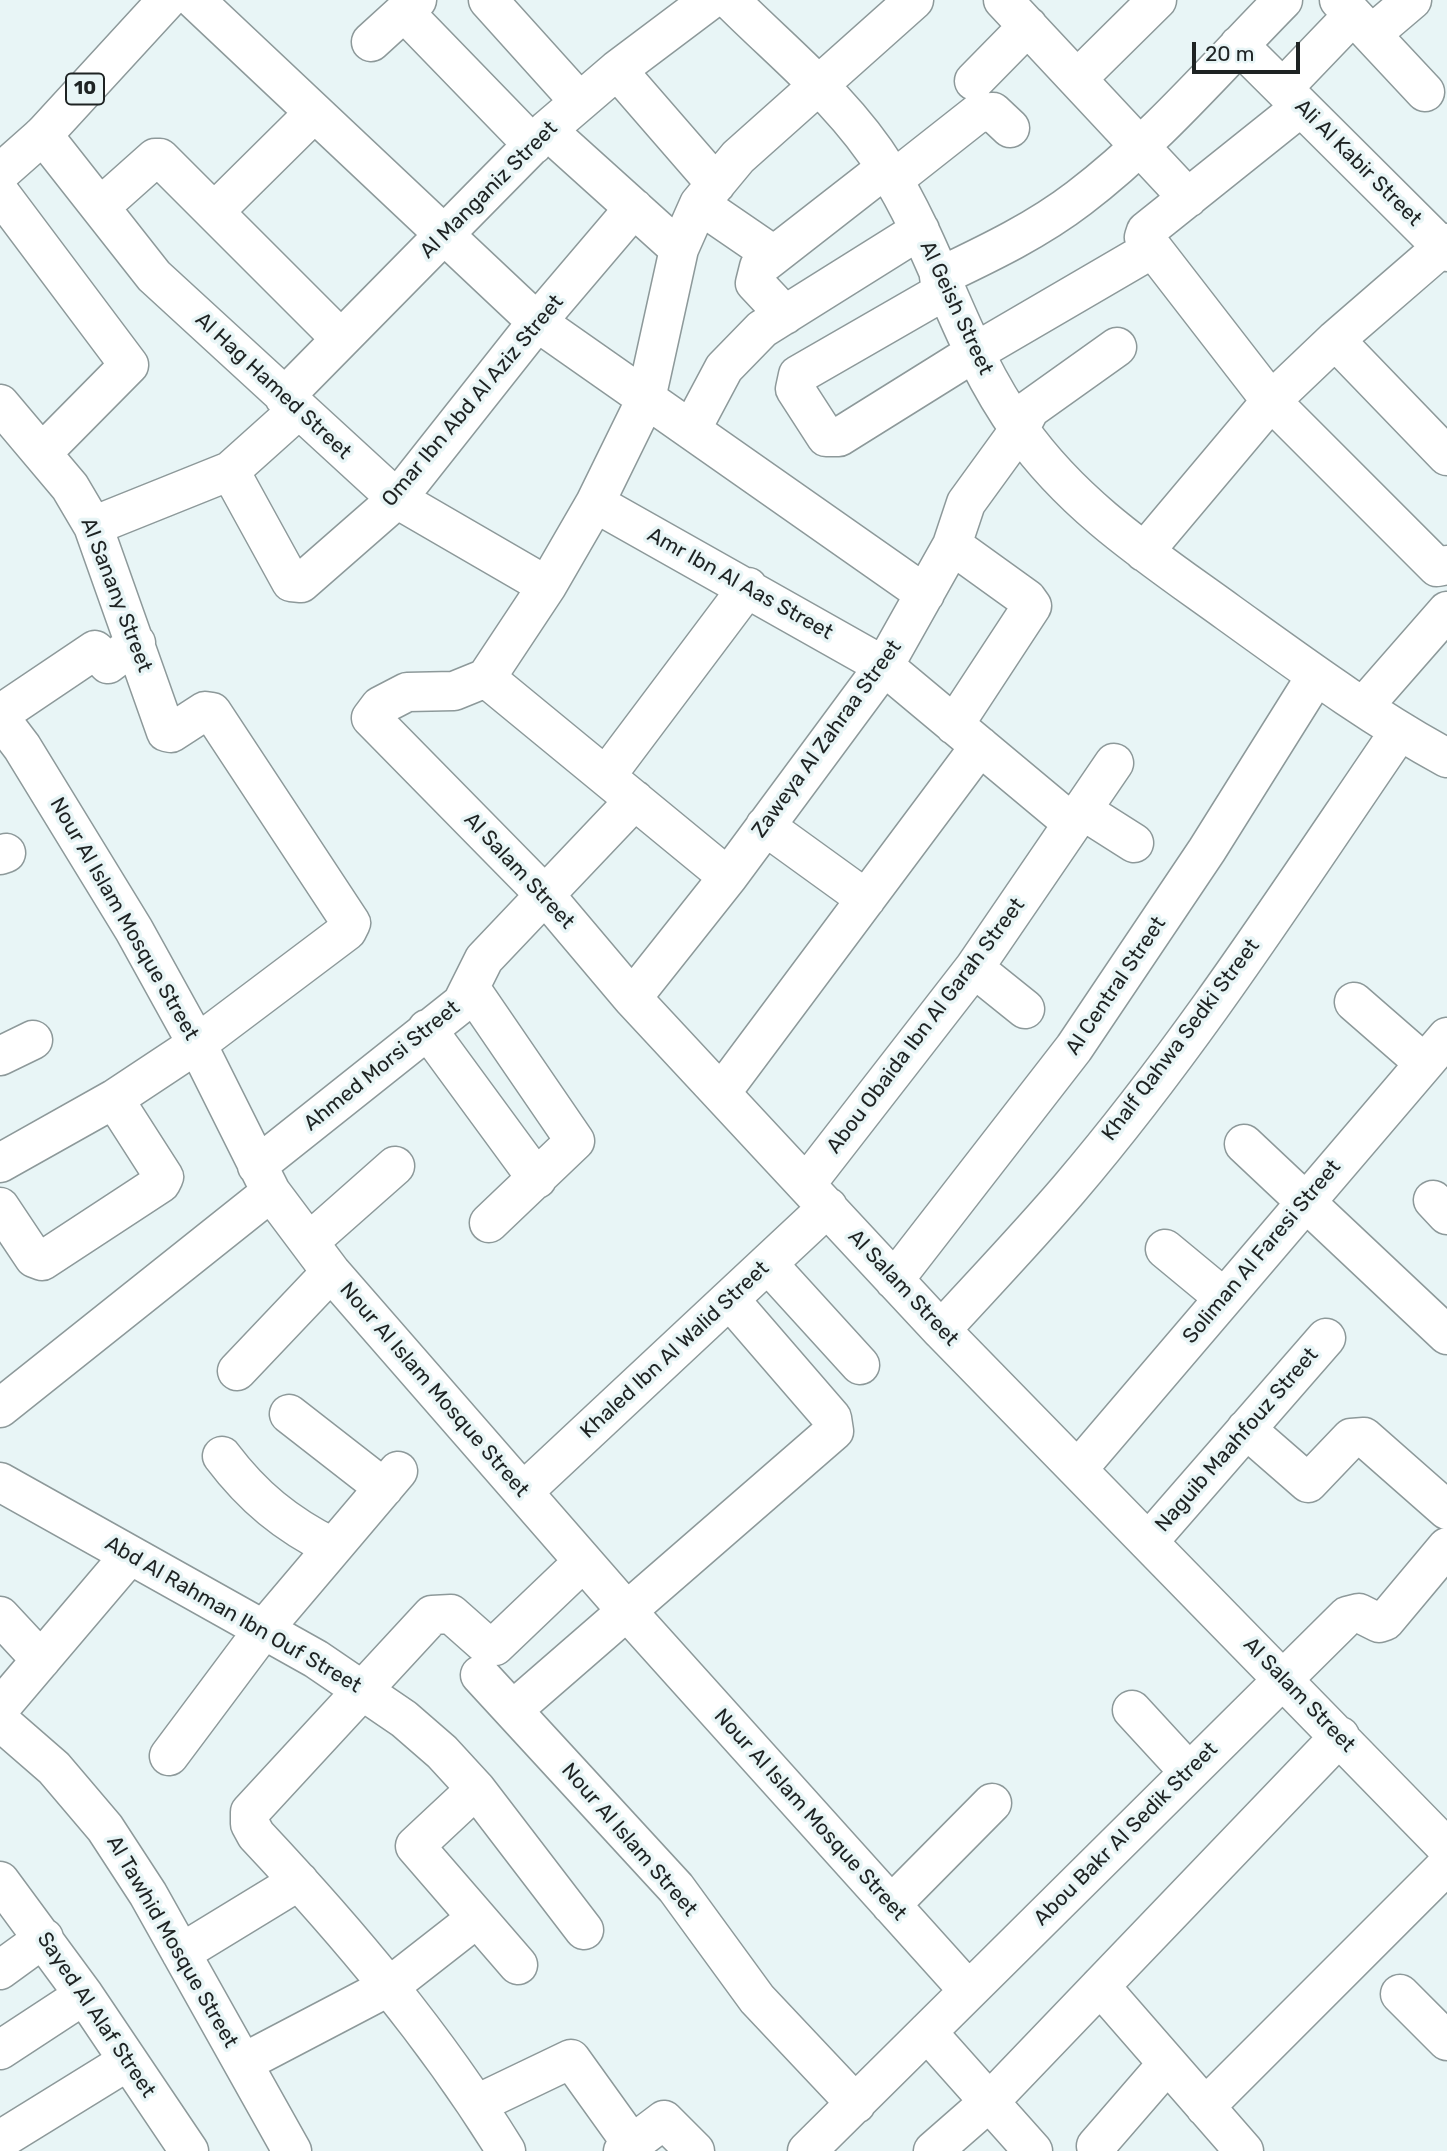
<!DOCTYPE html>
<html>
<head>
<meta charset="utf-8">
<style>
  body { margin:0 }
  #map { position:relative; width:1447px; height:2151px; overflow:hidden; background:#e8f5f6; font-family:Rubik,sans-serif }
  canvas { display:block }
  .scale { position:absolute; left:1192px; top:42px; width:108px; height:32px; box-sizing:border-box; border:4px solid #1e2323; border-top:0; padding-left:9px; font-size:21px; line-height:24px; white-space:nowrap; color:#1e2323; -webkit-text-stroke:5px #e8f5f6; paint-order:stroke }
</style>
</head>
<body>
<div id="map">
<canvas width="1447" height="2151"></canvas>
<div class="scale">20 m</div>
</div>
<script>
const ctx = document.querySelector('canvas').getContext('2d');
ctx.lineJoin = 'round';
function strokePath(path, color, width, dash) {
  ctx.strokeStyle = color;
  ctx.lineWidth = width;
  ctx.lineCap = dash ? 'butt' : 'round';
  ctx.setLineDash(dash || []);
  ctx.stroke(path);
}
function write(font, color, halo, rows, align = 'center') {
  ctx.font = font + ' Rubik,sans-serif';
  ctx.lineWidth = 7;
  ctx.setLineDash([]);
  ctx.textBaseline = 'middle';
  ctx.strokeStyle = halo;
  ctx.fillStyle = color;
  for (const [text, x, y, turn = 0] of rows) {
    ctx.save();
    ctx.translate(x, y);
    ctx.rotate((+turn || 0) * Math.PI / 180);
    ctx.textAlign = isNaN(turn) ? turn : align;
    if (halo) ctx.strokeText(text, 0, 0);
    ctx.fillText(text, 0, 0);
    ctx.restore();
  }
}
const minor = new Path2D(`
  M195,0L537,322L925,594
  M488,0L579,101
  M730,0C784,54 845,102 886,168C939,252 960,347 1020,430C1075,508 1153,558 1229,613C1300,664 1370,716 1447,758
  M914,0L738,157L699,204L679,249L646,399L595,503L547,586L486,678L454,691L407,692L380,706L371,718L545,895L632,998L941,1330L1447,1848
  M1003,0L1188,198
  M1339,0L1425,92
  M404,12L533,145
  M1372,34L1412,0
  M371,42L417,0
  M1239,45L1447,252
  M617,70L716,184
  M1077,79L1157,0
  M974,81L1028,26
  M1283,88L1353,15
  M1301,107L1146,231L1144,237L1271,401L1437,567L1447,565
  M547,130L679,249
  M43,135L154,276L397,499L547,586
  M893,180L978,113L993,112L1010,128
  M0,193L129,365L42,453
  M699,204L772,254
  M100,207L155,158H160L341,339
  M214,212L314,113
  M939,277C987,254 1036,231 1079,198C1154,141 1217,67 1283,0
  M944,291L798,375L795,389L826,437H839L972,354L1152,249
  M785,315L755,283L759,267L886,168
  M1335,340L1447,456
  M284,397L547,130L617,70L710,0
  M0,404L70,487L93,526L166,732L171,733L205,711L212,712L351,923L347,931L197,1044L114,1099L0,1163
  M691,430L724,368L762,329L920,230
  M230,471L291,582L301,583L397,499L537,322L634,208
  M595,503L884,666L1072,823
  M93,526L230,471L298,410
  M952,545L1027,599L1032,606L954,725
  M1144,552L1271,401L1335,340L1447,243
  M486,678L728,877
  M1363,707L1447,611
  M0,714L95,650L108,664L136,643
  M0,718L22,747L134,930L197,1044L271,1192L331,1272L625,1609L968,1990
  M606,776L748,587
  M1082,810L1134,843
  M765,826L866,899
  M0,855L6,853
  M974,968L1025,1009
  M471,989L575,1141L489,1223
  M632,998L728,877L884,666L952,545L966,503L1019,430L1030,409L1117,347
  M1354,1002L1424,1063
  M427,1029L537,1179
  M0,1056L33,1040
  M721,1093L980,746
  M1244,1144L1447,1335
  M257,1166L462,1003L484,959L635,800
  M807,1183L974,968L1114,763
  M1433,1200L1447,1215
  M0,1207L34,1258L42,1261L161,1183L164,1177L114,1099
  M309,1242L395,1166
  M1165,1249L1223,1297
  M768,1264L860,1365
  M894,1280L1074,1048L1207,850L1316,676
  M941,1330C984,1283 1028,1237 1069,1189C1191,1046 1293,887 1399,732
  M237,1371L331,1272
  M0,1408L271,1192
  M289,1414L384,1488
  M1246,1429L1308,1483L1351,1438L1364,1437L1447,1510
  M222,1456C253,1497 286,1524 332,1547
  M1078,1469L1447,1037
  M0,1482L316,1659L404,1719L442,1752L476,1789L584,1930
  M523,1492L828,1207
  M1149,1541L1326,1338
  M0,1616L41,1660
  M480,1675L676,1888L757,1999L856,2104
  M0,1708L130,1555
  M514,1709L834,1431L832,1418L730,1300
  M1132,1710L1189,1772
  M0,1721L54,1768L105,1828L148,1894L292,2151
  M169,1756L264,1629L398,1471
  M476,1789L415,1846L518,1965
  M0,1881L84,1995L189,2151
  M891,1905L992,1803
  M181,1953L299,1881
  M0,1970L44,1938
  M1100,1986L1244,2151
  M1400,1994L1447,2041
  M927,2032L1033,2151
  M0,2050L84,1995
  M243,2063L390,1986L477,1918
  M477,2104L571,2059L632,2144
  M1205,2107L1447,1865
  M0,2140L128,2061
  M1096,2146L1167,2064
  M506,2151C435,2036 349,1934 256,1835L250,1824V1812L432,1615L451,1614L486,1645L495,1646L583,1562
  M623,2151L664,2120L695,2151
  M807,2151L1347,1616L1359,1613L1379,1623L1385,1621L1447,1547
  M933,2151L989,2102L1340,1736`);
const major = new Path2D(`
  M0,173L43,135L167,0`);
strokePath(minor, '#8d999a', 41);
strokePath(major, '#8d999a', 41);
strokePath(minor, '#fff', 38);
strokePath(major, '#fff', 38);
for (const [x, y, w] of [
  [85,89,38]
]) {
  const box = new Path2D();
  box.roundRect(x - w / 2, y - 15.5, w, 31, 5);
  ctx.fillStyle = '#e8f5f6';
  ctx.fill(box);
  strokePath(box, '#1e2323', 2);
}
write('bold 19px', '#1e2323', null, [
  ["10",85,89]
]);
write('21px', '#1e2323', '#e8f5f6', [
  ["Ali Al Kabir Street",1358,163,45],
  ["Al Manganiz Street",489,190,-45],
  ["Al Geish Street",956,308,65],
  ["Al Hag Hamed Street",273,386,43],
  ["Omar Ibn Abd Al Aziz Street",473,401,-50],
  ["Amr Ibn Al Aas Street",740,584,29],
  ["Al Sanany Street",116,595,69],
  ["Zaweya Al Zahraa Street",827,739,-54],
  ["Al Salam Street",519,871,47],
  ["Nour Al Islam Mosque Street",124,919,60],
  ["Al Central Street",1116,986,-56],
  ["Abou Obaida Ibn Al Garah Street",926,1026,-53],
  ["Khalf Qahwa Sedki Street",1181,1040,-53],
  ["Ahmed Morsi Street",382,1066,-39],
  ["Soliman Al Faresi Street",1262,1252,-50],
  ["Al Salam Street",903,1288,47],
  ["Khaled Ibn Al Walid Street",675,1350,-43],
  ["Nour Al Islam Mosque Street",434,1390,49],
  ["Naguib Maahfouz Street",1237,1440,-49],
  ["Abd Al Rahman Ibn Ouf Street",233,1615,30],
  ["Al Salam Street",1299,1695,46],
  ["Nour Al Islam Mosque Street",810,1815,48],
  ["Abou Bakr Al Sedik Street",1126,1834,-45],
  ["Nour Al Islam Street",629,1840,49],
  ["Al Tawhid Mosque Street",172,1942,60],
  ["Sayed Al Alaf Street",96,2015,56]
]);
</script>
</body>
</html>
